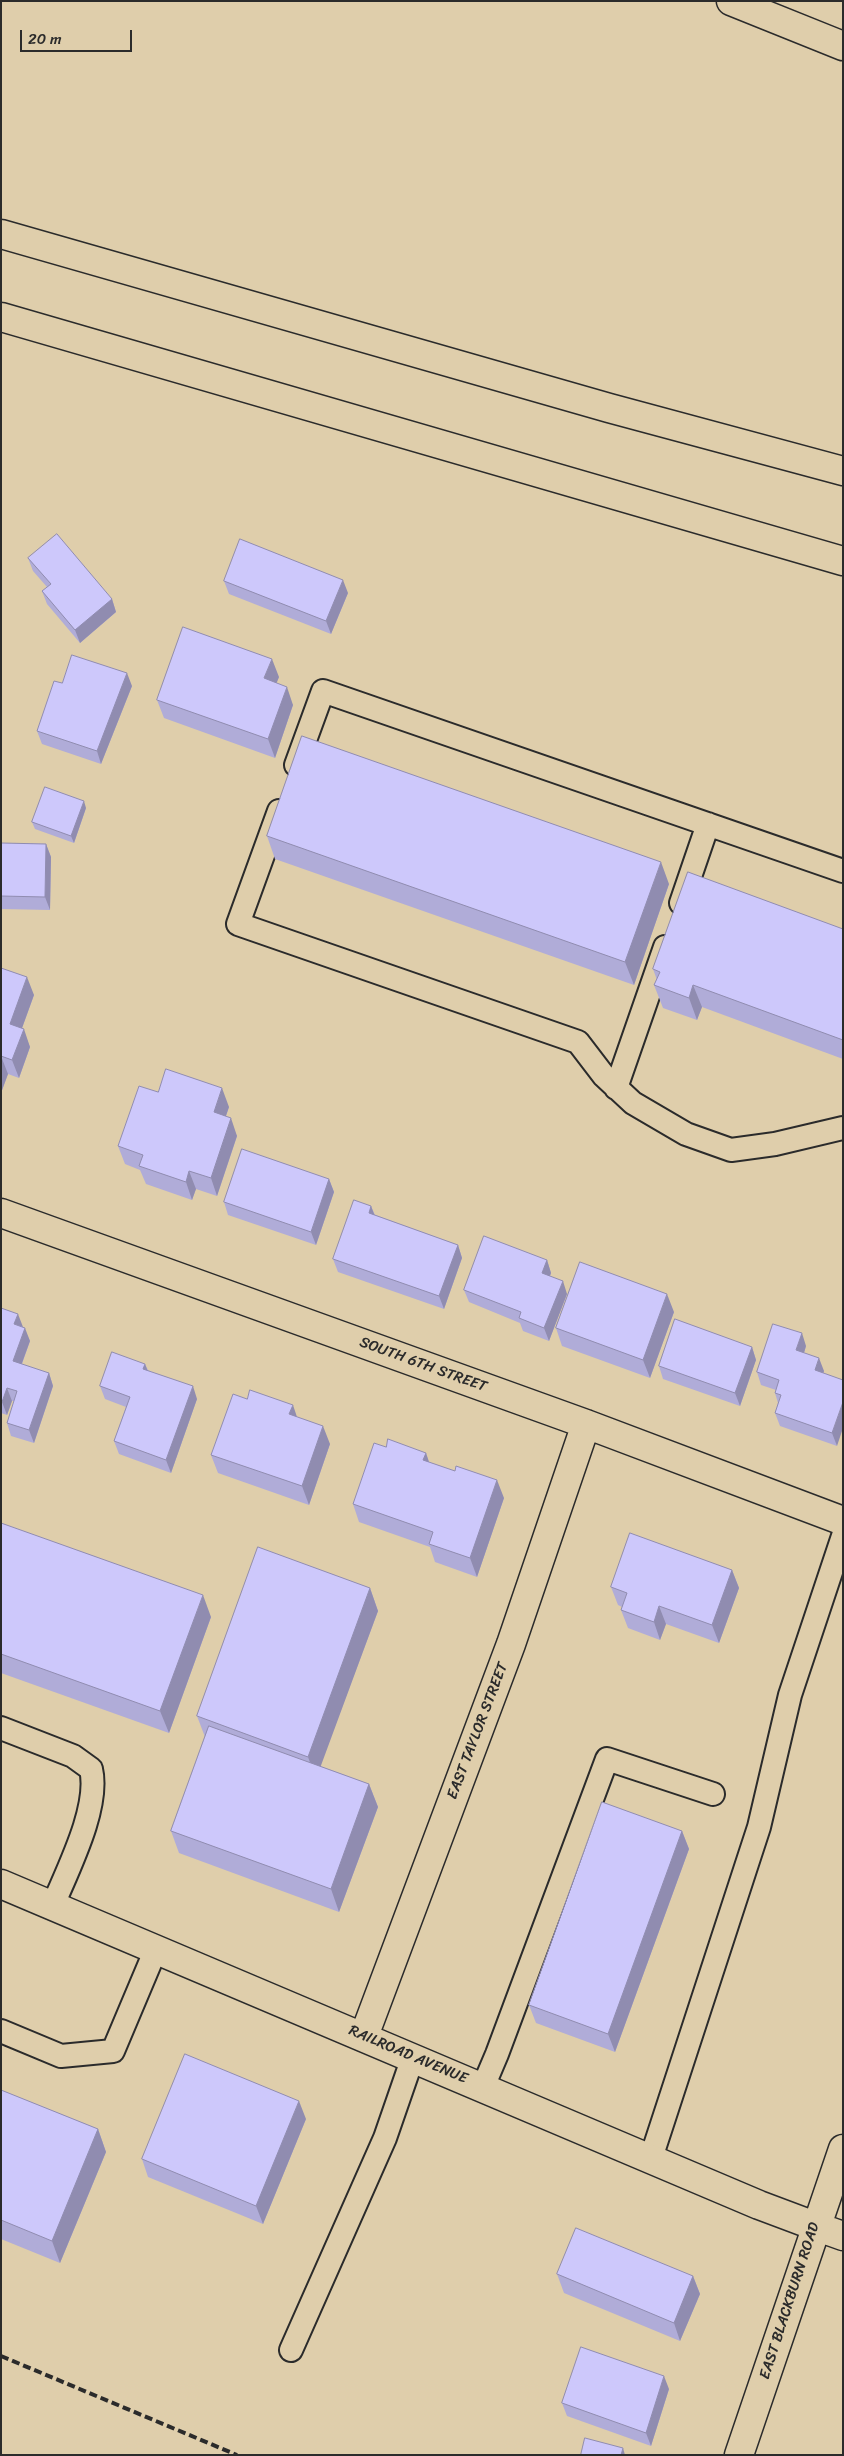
<!DOCTYPE html>
<html>
<head>
<meta charset="utf-8">
<style>
  body { margin:0 }
  #map { position:relative; width:844px; height:2456px; overflow:hidden; background:#dfceab; font-family:Sriracha,sans-serif }
  canvas { display:block }
  .frame { position:absolute; inset:0; border:2px solid #2b2b2b; pointer-events:none }
  .scale { position:absolute; left:20px; top:30px; width:112px; height:22px; box-sizing:border-box; border:2px solid #2b2b2b; border-top:0; padding-left:6px; font-size:15px; line-height:18px; white-space:nowrap; color:#2b2b2b; -webkit-text-stroke:4px #dfceab; paint-order:stroke }
</style>
</head>
<body>
<div id="map">
<canvas width="844" height="2456"></canvas>
<div class="frame"></div>
<div class="scale">20 m</div>
</div>
<script>
const ctx = document.querySelector('canvas').getContext('2d');
ctx.lineJoin = 'round';
function strokePath(path, color, width, dash) {
  ctx.strokeStyle = color;
  ctx.lineWidth = width;
  ctx.lineCap = dash ? 'butt' : 'round';
  ctx.setLineDash(dash || []);
  ctx.stroke(path);
}
function paint(path, color) {
  ctx.fillStyle = color;
  ctx.fill(path, 'evenodd');
}
function write(font, color, halo, rows, align = 'center') {
  ctx.font = font + ' Sriracha,sans-serif';
  ctx.lineWidth = 5;
  ctx.setLineDash([]);
  ctx.textBaseline = 'middle';
  ctx.strokeStyle = halo;
  ctx.fillStyle = color;
  for (const [text, x, y, turn = 0] of rows) {
    ctx.save();
    ctx.translate(x, y);
    ctx.rotate((+turn || 0) * Math.PI / 180);
    ctx.textAlign = isNaN(turn) ? turn : align;
    if (halo) ctx.strokeText(text, 0, 0);
    ctx.fillText(text, 0, 0);
    ctx.restore();
  }
}
const service = new Path2D(`
  M296,765L323,691L843,871
  M279,811L238,924L578,1042L604,1076L633,1103L686,1134L731,1150L775,1144L843,1128
  M681,903L708,824
  M616,1088L665,947
  M1,1728L73,1756L91,1769C100,1807 68,1869 53,1905
  M1,2031L61,2056L113,2051L156,1949
  M483,2087L497,2054L607,1759L713,1794
  M651,2158L759,1827L790,1695L843,1536
  M291,2350L385,2138L413,2057`);
const minor = new Path2D(`
  M731,1L843,46
  M1,1213L586,1424L843,1521
  M1,1884L759,2205L815,2226
  M364,2036L511,1644L586,1424`);
const tertiary = new Path2D(`
  M815,2226L843,2236
  M739,2455L843,2149`);
const motorway = new Path2D(`
  M1,234L609,408L843,471
  M1,317L843,561`);
strokePath(service, '#2b2b2b', 26);
strokePath(minor, '#2b2b2b', 31);
strokePath(tertiary, '#2b2b2b', 31);
strokePath(motorway, '#2b2b2b', 31);
strokePath(service, '#dfceab', 22);
strokePath(minor, '#dfceab', 28);
strokePath(tertiary, '#dfceab', 28);
strokePath(motorway, '#dfceab', 28);
strokePath(new Path2D(`
  M1,2356L237,2455`), '#2b2b2b', 4, [8, 4]);
paint(new Path2D(`
  M28,558L112,599L116,612L80,643L47,604L42,591L47,587L33,571Z
  M224,581L348,593L331,634L229,594Z
  M279,677L276,683L293,705L275,758L164,718L157,700Z
  M62,683L132,686L101,764L42,744L37,731Z
  M86,808L74,843L35,829L32,822Z
  M267,836L669,884L634,985L275,859Z
  M1,843L46,844L51,857L50,910L1,909Z
  M843,929V1059L702,1007L697,1020L663,1008L654,985L657,980L653,969Z
  M1,968L34,995L22,1028L30,1047L19,1078L8,1074L1,1093Z
  M158,1092L229,1107L226,1116L237,1136L217,1196L196,1189L192,1200L146,1184L140,1170L125,1164L118,1146Z
  M329,1179L334,1192L316,1245L228,1215L224,1202Z
  M371,1206L375,1215L458,1245L462,1258L444,1309L338,1272L333,1259Z
  M547,1260L551,1273L550,1276L567,1294L549,1341L523,1331L520,1323L469,1302L464,1290Z
  M1,1308L23,1327L30,1341L22,1364L49,1373L53,1386L34,1443L11,1436L7,1423L14,1401H12L7,1415L1,1413Z
  M674,1312L650,1378L562,1346L556,1328Z
  M806,1346L804,1353L824,1371L823,1373L837,1446L780,1426L775,1413L778,1403L775,1393L776,1390L761,1385L757,1372Z
  M752,1347L756,1360L740,1406L663,1379L659,1366Z
  M145,1364L148,1370L197,1399L171,1473L119,1454L114,1441L126,1407L105,1399L100,1386Z
  M297,1417L330,1444L309,1505L218,1473L211,1455Z
  M386,1447L426,1453L429,1462L504,1498L477,1577L435,1562L430,1547L359,1522L353,1504Z
  M1,1523L211,1617L169,1733L1,1673Z
  M732,1570L739,1588L719,1643L666,1624L660,1640L628,1628L621,1610L622,1607L618,1605L611,1587Z
  M370,1588L378,1611L320,1766L369,1784L378,1807L339,1912L179,1853L171,1831L205,1737L197,1716Z
  M682,1831L689,1849L615,2052L536,2023L529,2005Z
  M1,2090L98,2129L106,2152L60,2263L1,2239Z
  M306,2119L263,2224L148,2177L142,2159Z
  M557,2274L693,2276L700,2294L680,2341L564,2293Z
  M669,2389L651,2446L567,2416L562,2403Z`), '#b0acd8');
paint(new Path2D(`
  M343,580L348,593L331,634L326,621Z
  M112,599L116,612L80,643L75,630Z
  M272,659L279,677L271,697L264,678Z
  M127,673L132,686L101,764L97,751Z
  M287,687L293,705L275,758L268,739Z
  M84,801L86,808L74,843L71,836Z
  M46,844L51,857L50,910L45,897Z
  M661,862L669,884L634,985L625,962Z
  M27,977L34,995L17,1042L10,1024Z
  M693,985L702,1007L697,1020L689,998Z
  M24,1029L30,1047L19,1078L12,1060Z
  M1,1056L8,1074L1,1093Z
  M222,1088L229,1107L221,1130L214,1112Z
  M231,1118L237,1136L217,1196L211,1178Z
  M189,1171L196,1189L192,1200L186,1182Z
  M329,1179L334,1192L316,1245L311,1232Z
  M371,1206L376,1219L369,1213Z
  M458,1245L462,1258L444,1309L439,1296Z
  M547,1260L551,1273L546,1286L542,1273Z
  M563,1281L567,1294L549,1341L544,1328Z
  M667,1294L674,1312L650,1378L643,1360Z
  M18,1314L23,1327L14,1324Z
  M25,1328L30,1341L18,1374L13,1361Z
  M802,1333L806,1346L801,1363L796,1350Z
  M752,1347L756,1360L740,1406L735,1393Z
  M819,1358L824,1371L820,1383L815,1370Z
  M145,1364L150,1377L143,1369Z
  M49,1373L53,1386L34,1443L29,1430Z
  M193,1386L197,1399L171,1473L166,1460Z
  M7,1388L12,1401L7,1415L2,1402Z
  M843,1402V1428L837,1446L832,1433Z
  M293,1405L299,1423L289,1414Z
  M323,1426L330,1444L309,1505L302,1486Z
  M426,1453L432,1471L423,1460Z
  M497,1480L504,1498L477,1577L470,1558Z
  M732,1570L739,1588L719,1643L712,1625Z
  M370,1588L378,1611L316,1779L308,1757Z
  M203,1595L211,1617L169,1733L160,1711Z
  M659,1606L666,1624L660,1640L654,1622Z
  M369,1784L378,1807L339,1912L331,1889Z
  M682,1831L689,1849L615,2052L608,2034Z
  M299,2101L306,2119L263,2224L256,2206Z
  M98,2129L106,2152L60,2263L52,2241Z
  M693,2276L700,2294L680,2341L674,2323Z
  M664,2376L669,2389L651,2446L646,2433Z
  M623,2448L625,2455H621Z`), '#908cb0');
const building = new Path2D(`
  M57,534L112,599L75,630L42,591L51,584L28,558Z
  M240,539L343,580L326,621L224,581Z
  M183,627L272,659L264,678L287,687L268,739L157,700Z
  M72,655L127,673L97,751L37,731L54,681L62,683Z
  M302,736L661,862L625,962L267,836Z
  M45,787L84,801L71,836L32,822Z
  M1,843L46,844L45,897L1,896Z
  M688,872L843,929V1040L693,985L689,998L654,985L660,972L653,969Z
  M1,968L27,977L10,1024L24,1029L12,1060L1,1056Z
  M166,1069L222,1088L214,1112L231,1118L211,1178L189,1171L186,1182L139,1166L143,1155L118,1146L139,1086L158,1092Z
  M242,1149L329,1179L311,1232L224,1202Z
  M354,1200L371,1206L369,1213L458,1245L439,1296L333,1259Z
  M484,1236L547,1260L542,1273L563,1281L544,1328L519,1318L521,1312L464,1290Z
  M580,1262L667,1294L643,1360L556,1328Z
  M1,1308L18,1314L14,1324L25,1328L13,1361L49,1373L29,1430L7,1423L17,1391L7,1388L2,1402H1Z
  M675,1319L752,1347L735,1393L659,1366Z
  M773,1324L802,1333L796,1350L819,1358L815,1370L843,1380V1402L832,1433L775,1413L781,1395L775,1393L779,1380L757,1372Z
  M112,1352L145,1364L143,1369L193,1386L166,1460L114,1441L130,1397L100,1386Z
  M250,1390L293,1405L289,1414L323,1426L302,1486L211,1455L233,1394L247,1399Z
  M388,1439L426,1453L423,1460L455,1471L456,1466L497,1480L470,1558L429,1544L433,1532L353,1504L374,1443L386,1447Z
  M1,1523L203,1595L160,1711L1,1654Z
  M630,1533L732,1570L712,1625L659,1606L654,1622L621,1610L627,1593L611,1587Z
  M258,1547L370,1588L308,1757L197,1716Z
  M209,1726L369,1784L331,1889L171,1831Z
  M602,1802L682,1831L608,2034L529,2005Z
  M185,2054L299,2101L256,2206L142,2159Z
  M1,2090L98,2129L52,2241L1,2220Z
  M576,2228L693,2276L674,2323L557,2274Z
  M581,2347L664,2376L646,2433L562,2403Z
  M585,2438L623,2448L621,2455H581Z`);
paint(building, '#cdc8fb');
strokePath(building, '#908cb0', 1);
write('15px', '#2b2b2b', '#dfceab', [
  ["SOUTH 6TH STREET",423,1365,20],
  ["EAST TAYLOR STREET",478,1731,-69],
  ["RAILROAD AVENUE",408,2055,23],
  ["EAST BLACKBURN ROAD",790,2301,-72]
]);
</script>
</body>
</html>
